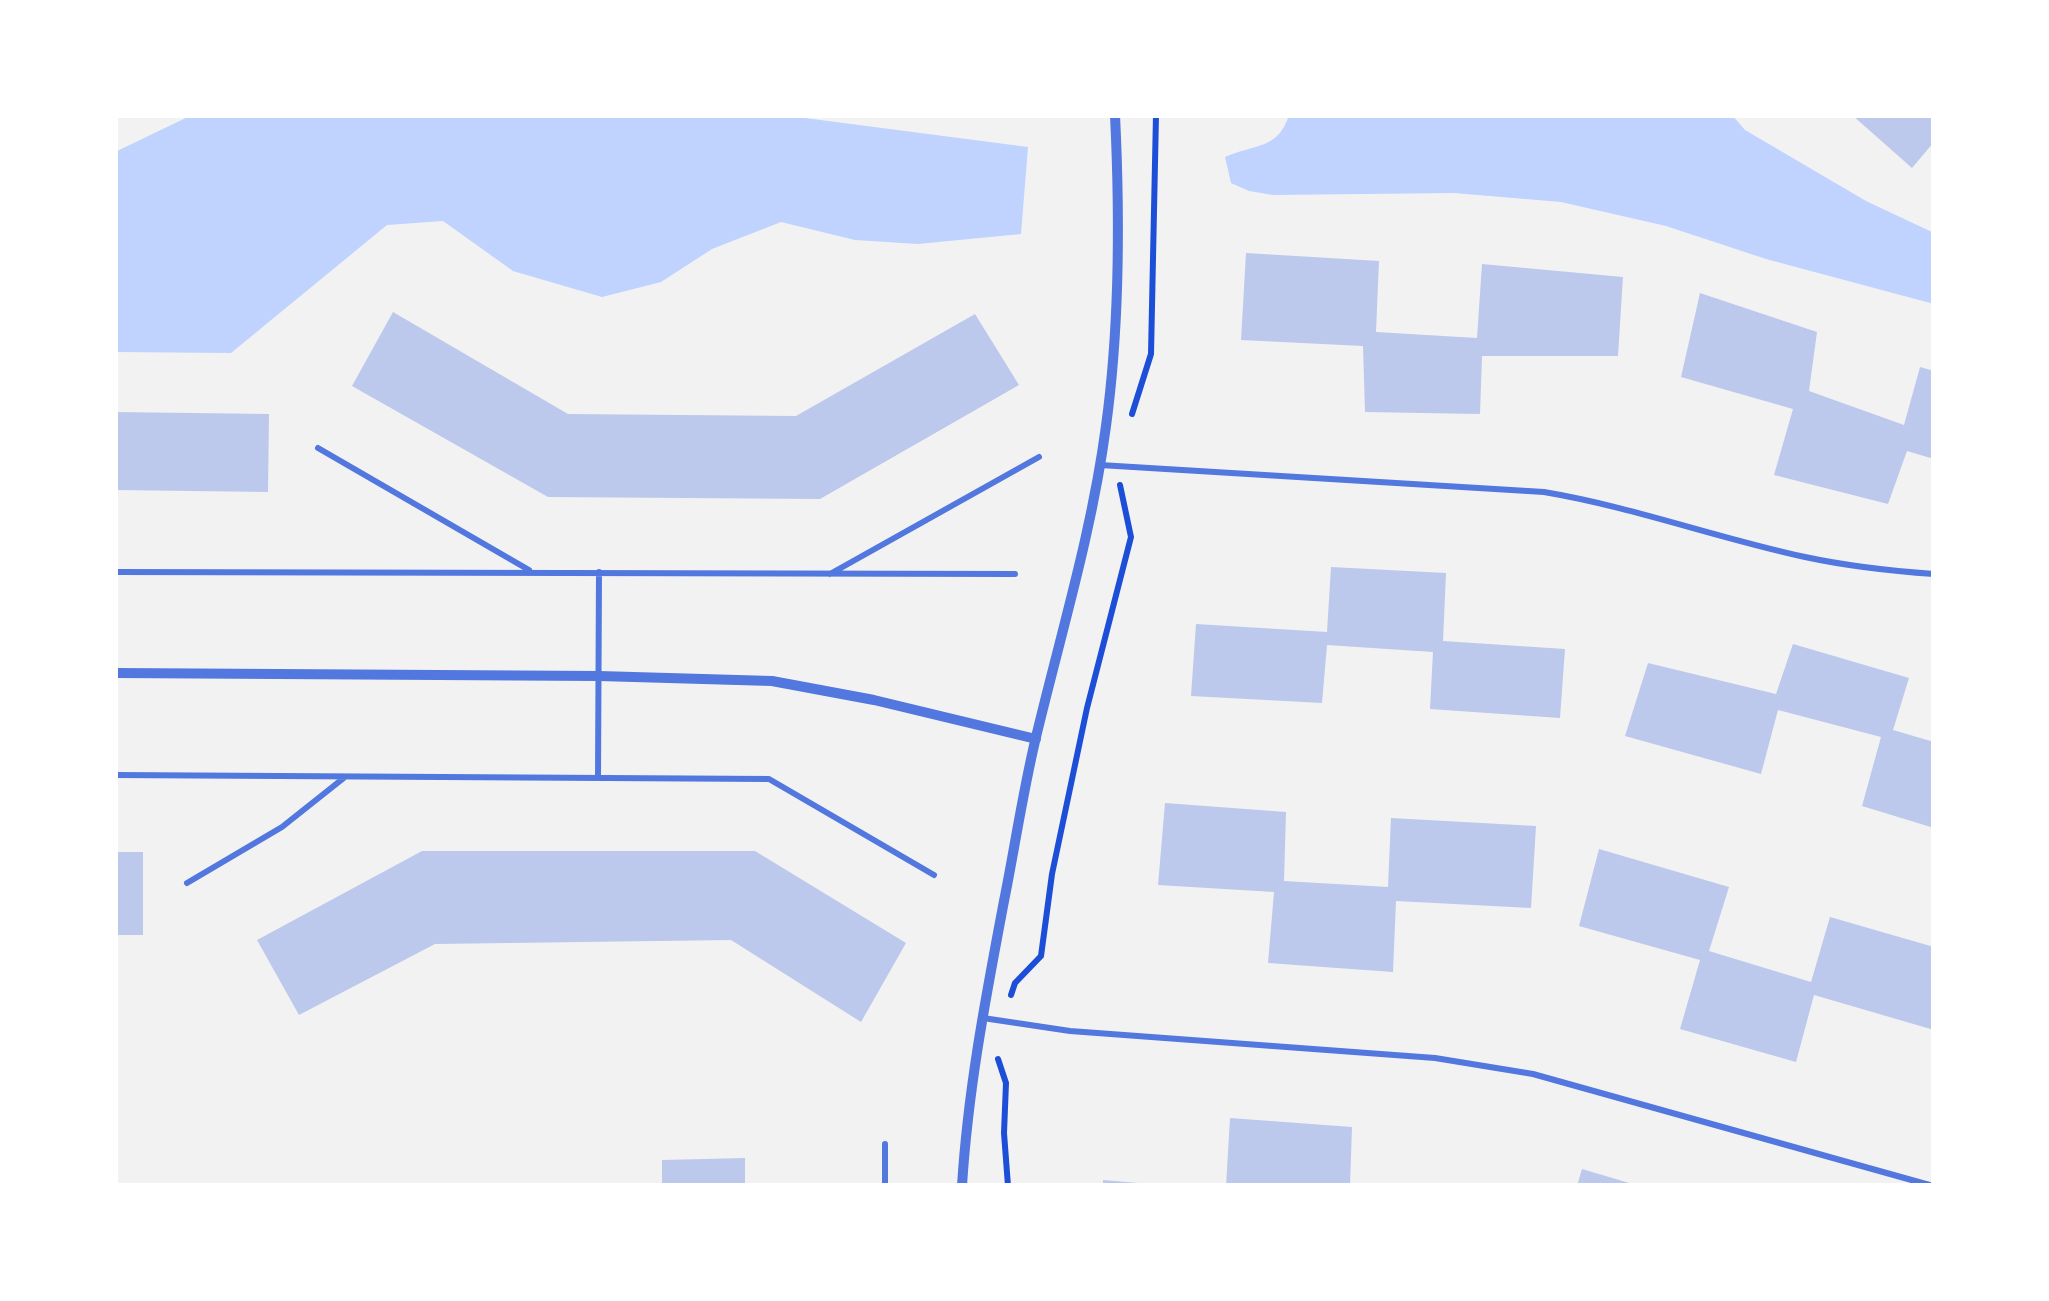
<!DOCTYPE html>
<html>
<head>
<meta charset="utf-8">
<style>
  body { margin:0 }
  #map { position:relative; width:2049px; height:1301px; overflow:hidden; background:#f2f2f2; font-family:Commissioner,sans-serif }
  canvas { display:block }
  .frame { position:absolute; inset:0; border:118px solid #fff; pointer-events:none }
</style>
</head>
<body>
<div id="map">
<canvas width="2049" height="1301"></canvas>
<div class="frame"></div>
</div>
<script>
const ctx = document.querySelector('canvas').getContext('2d');
ctx.lineJoin = 'round';
function paint(path, color) {
  ctx.fillStyle = color;
  ctx.fill(path, 'evenodd');
}
function strokePath(path, color, width, dash) {
  ctx.strokeStyle = color;
  ctx.lineWidth = width;
  ctx.lineCap = dash ? 'butt' : 'round';
  ctx.setLineDash(dash || []);
  ctx.stroke(path);
}
paint(new Path2D(`
  M192,115H782L1028,147L1021,234L918,244L855,240L781,222L712,249L661,282L602,297L513,271L443,221L387,225L231,353L115,352V152Z
  M1289,115H1732L1745,130L1866,201L1934,233V304L1766,259L1666,226L1561,202L1454,193L1273,195L1249,191L1231,183L1225,157C1254,144 1278,150 1289,115Z`), '#bfd3fe');
paint(new Path2D(`
  M1852,115H1934V142L1912,168Z
  M1246,253L1379,261L1376,332L1477,338L1482,264L1623,277L1618,356H1482L1480,414L1365,412L1363,346L1241,340Z
  M1700,293L1817,332L1809,391L1904,425L1920,367L1934,371V459L1907,451L1888,504L1774,475L1793,409L1681,377Z
  M393,312L568,414L796,416L975,314L1019,385L820,499L548,497L352,386Z
  M115,412L269,414L268,492L115,490Z
  M1331,567L1446,573L1443,641L1565,649L1560,718L1430,709L1433,652L1327,645L1322,703L1191,696L1196,624L1327,632Z
  M1793,644L1909,678L1893,730L1934,742V828L1862,806L1881,737L1778,710L1761,774L1625,736L1648,663L1776,694Z
  M1165,803L1286,812L1284,881L1388,887L1391,818L1536,826L1531,908L1396,901L1393,972L1268,963L1274,892L1158,885Z
  M1599,849L1729,887L1709,951L1811,982L1830,917L1934,947V1030L1814,995L1796,1062L1680,1029L1700,960L1579,926Z
  M422,851H755L906,943L861,1022L731,940L435,944L299,1015L257,940Z
  M115,852H143V935H115Z
  M1230,1118L1352,1127L1350,1186H1226Z
  M745,1158V1186H662V1160Z
  M1582,1169L1636,1185V1186H1577Z
  M1103,1180L1138,1183V1186H1103Z`), '#bdc9ec');
strokePath(new Path2D(`
  M1132,414L1151,354L1156,115
  M1011,995L1015,983L1041,956L1052,874L1087,708L1131,537L1120,485
  M998,1059L1006,1083L1004,1133L1008,1186`), '#1d4ed8', 6);
strokePath(new Path2D(`
  M318,448L529,570
  M1100,465L1544,492C1633,507 1717,538 1805,557C1847,566 1891,571 1934,574
  M115,572L1015,574
  M830,574L1039,457
  M115,775L769,779L934,875
  M598,778L599,572
  M187,883L282,827L345,777
  M983,1018L1070,1031L1435,1058L1533,1074L1933,1186
  M885,1144V1186`), '#5277de', 6);
strokePath(new Path2D(`
  M115,673L599,676L772,681L874,700L1036,739
  M962,1186C968,1089 986,996 1004,901C1015,846 1023,791 1036,737C1061,633 1092,532 1106,426C1120,324 1120,218 1115,115`), '#5277de', 10);
</script>
</body>
</html>
